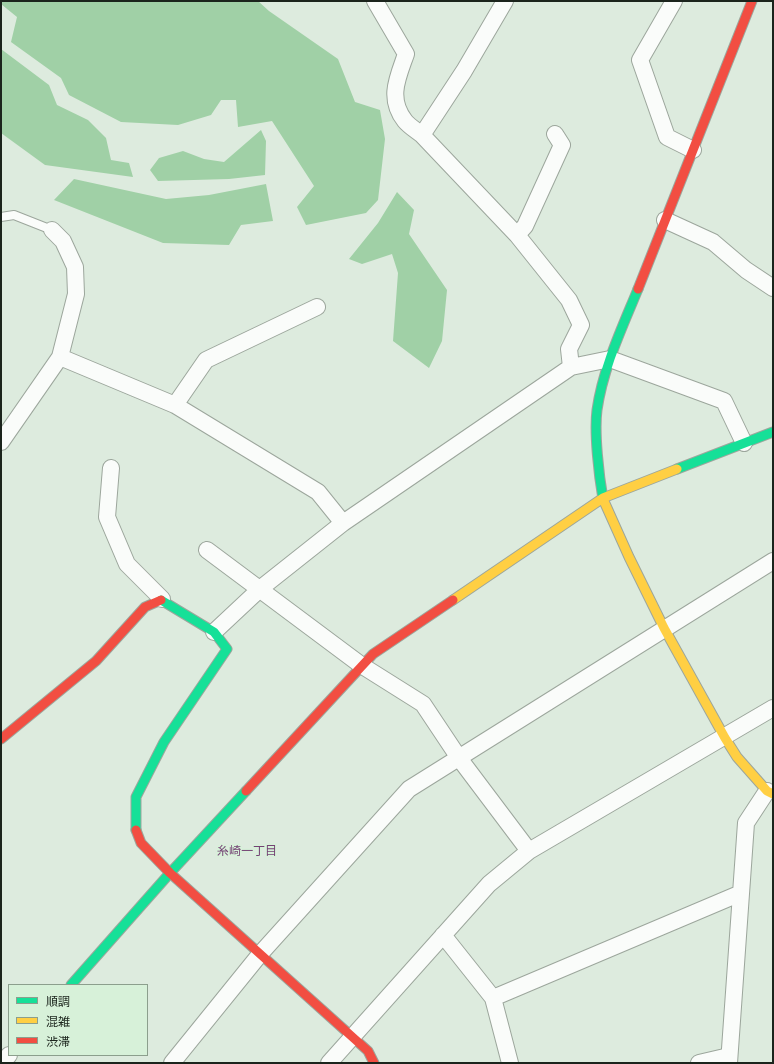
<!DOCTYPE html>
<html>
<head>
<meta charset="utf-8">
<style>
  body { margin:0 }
  #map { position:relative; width:774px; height:1064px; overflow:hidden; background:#ddebde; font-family:Arial,"Noto Sans JP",sans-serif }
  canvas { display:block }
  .frame { position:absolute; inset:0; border:2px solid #1b241c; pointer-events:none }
  .legend { position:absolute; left:8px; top:984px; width:140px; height:72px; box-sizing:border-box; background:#d7f1d9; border:1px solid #8c9f8d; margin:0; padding:5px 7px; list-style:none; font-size:12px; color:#1b241c }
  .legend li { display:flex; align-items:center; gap:8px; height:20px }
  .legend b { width:20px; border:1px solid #8c9f8d }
</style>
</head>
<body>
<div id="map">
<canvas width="774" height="1064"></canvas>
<div class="frame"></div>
<ul class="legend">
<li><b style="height:5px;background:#16e098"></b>順調</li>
<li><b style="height:5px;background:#ffcf43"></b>混雑</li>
<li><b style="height:5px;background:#f24e42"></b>渋滞</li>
</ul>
</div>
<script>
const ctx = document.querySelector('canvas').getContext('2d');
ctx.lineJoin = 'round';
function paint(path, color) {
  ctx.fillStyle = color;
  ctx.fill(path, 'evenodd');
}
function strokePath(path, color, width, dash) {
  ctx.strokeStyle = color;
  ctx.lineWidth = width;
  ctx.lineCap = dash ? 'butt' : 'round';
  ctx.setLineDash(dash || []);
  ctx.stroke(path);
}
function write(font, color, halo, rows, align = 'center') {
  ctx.font = font + ' Arial,"Noto Sans JP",sans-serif';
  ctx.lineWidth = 3;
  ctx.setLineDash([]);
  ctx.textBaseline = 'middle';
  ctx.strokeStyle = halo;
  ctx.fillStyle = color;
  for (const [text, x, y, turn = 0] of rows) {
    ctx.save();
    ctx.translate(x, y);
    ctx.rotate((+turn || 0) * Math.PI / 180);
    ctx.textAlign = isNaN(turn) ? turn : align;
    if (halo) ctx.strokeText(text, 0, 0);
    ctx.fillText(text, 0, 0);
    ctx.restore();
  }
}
paint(new Path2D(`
  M1,1H258L269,11L338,59L355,102L380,110L385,139L378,200L366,213L306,225L297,207L314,186L272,121L238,127L236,100H221L211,115L178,125L121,122L69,95L61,78L11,42L17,17L1,4Z
  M1,49L49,85L57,105L88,120L106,138L111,160L129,163L133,177L45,165L1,133Z
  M261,130L266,141L265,175L229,179L158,181L150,170L159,158L183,151L204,159L224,162Z
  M74,179L166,199L209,195L266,184L273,221L241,225L229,245L163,243L54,200Z
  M397,192L414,210L409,234L447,290L442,341L429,368L393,341L398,273L392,254L362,264L349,259L378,223Z`), '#a0d0a6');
const lane = new Path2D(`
  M1,217L14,215L52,230`);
const street = new Path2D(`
  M375,1L406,54C398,77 387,98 405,121C409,126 417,131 422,135L517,235L569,300L581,325L569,349L571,367
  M674,1L640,60L667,137L693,150
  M422,135L464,71L505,1
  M665,220L713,242L746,270L773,288
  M517,235L525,226L562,145L555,134
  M60,357L175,405L318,492L343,523
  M175,405L206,360L317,307
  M1,442L60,357L76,294L75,267L63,241L52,230
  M111,468L107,517L127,564L162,599
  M207,550L361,665L423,704L459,758L529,851
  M214,632L261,588L343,523L571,367L610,359L724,401L744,443
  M443,935L493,998L510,1063
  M493,998L741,893
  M2,1063L9,1055
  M172,1063L261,953L409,789L773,561
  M329,1063L489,884L529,851L773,708
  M699,1063L729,1056
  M729,1063L746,823L767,791`);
const fast = new Path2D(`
  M677,469L773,432
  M603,499C599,476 594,433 597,410C603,368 622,328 638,289
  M136,830V797L164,742L227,649L214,632L161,600
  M71,985L170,873L246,791`);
const slow = new Path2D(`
  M603,499L629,557L664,628L725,738L737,757L767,791L773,794
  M453,600L603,498L677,469`);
const jam = new Path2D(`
  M638,289L752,1
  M1,739L96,661L145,607L161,600
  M246,791L373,654L453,600
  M136,830L141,843L170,873L368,1051L374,1063`);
strokePath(lane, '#9ca69c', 10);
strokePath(street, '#9ca69c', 18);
strokePath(fast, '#9ca69c', 11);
strokePath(slow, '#9ca69c', 11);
strokePath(jam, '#9ca69c', 11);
strokePath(lane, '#fafcfa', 8);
strokePath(street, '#fafcfa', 16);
strokePath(fast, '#16e098', 9);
strokePath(slow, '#ffcf43', 9);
strokePath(jam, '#f24e42', 9);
write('12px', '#744174', '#d7f1d9', [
  ["糸崎一丁目",247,852]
]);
</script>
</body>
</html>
